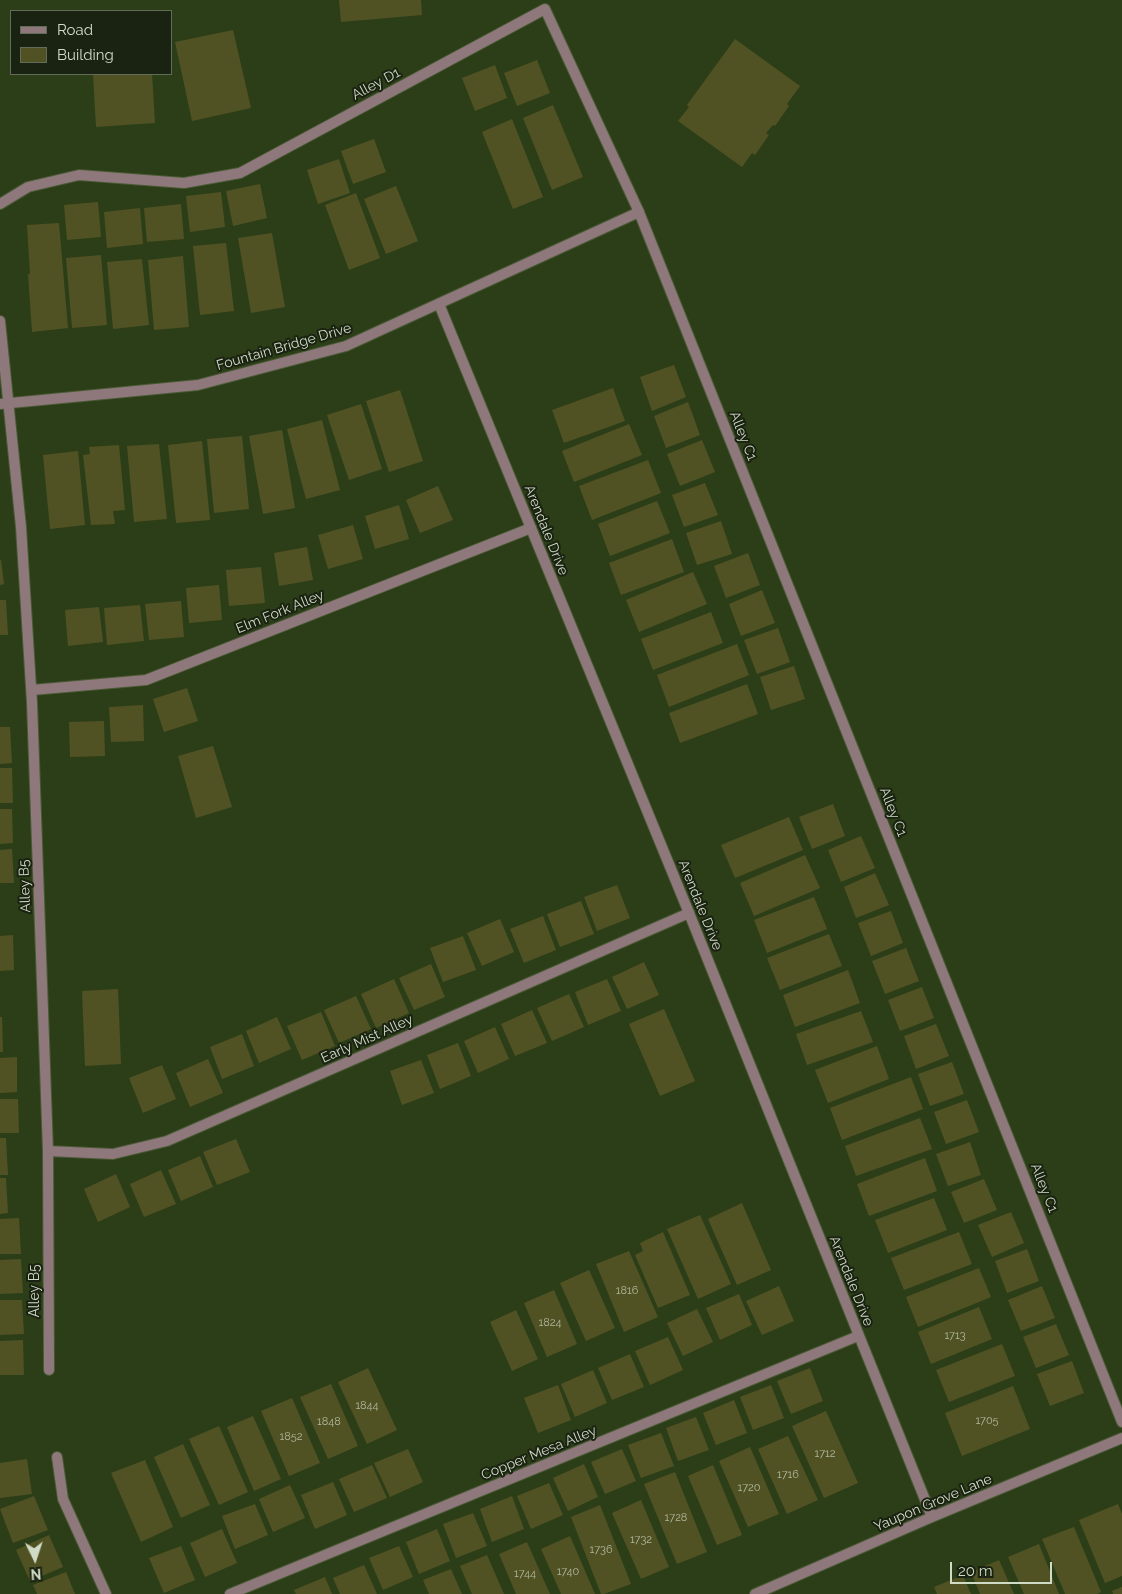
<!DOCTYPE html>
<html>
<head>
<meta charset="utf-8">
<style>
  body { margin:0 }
  #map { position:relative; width:1122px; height:1594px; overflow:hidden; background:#2c3e17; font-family:Raleway,sans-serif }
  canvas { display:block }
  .legend { position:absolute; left:10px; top:10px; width:162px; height:65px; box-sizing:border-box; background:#1a2211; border:1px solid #636c59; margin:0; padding:6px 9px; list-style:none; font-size:15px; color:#d0dbc5 }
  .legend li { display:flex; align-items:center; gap:10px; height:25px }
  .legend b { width:25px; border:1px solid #636c59 }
  .north { position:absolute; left:10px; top:1534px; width:50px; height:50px; -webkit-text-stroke:4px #1a2211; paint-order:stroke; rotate:176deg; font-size:14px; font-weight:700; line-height:20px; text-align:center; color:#d0dbc5 }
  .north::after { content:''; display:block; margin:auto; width:18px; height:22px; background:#d0dbc5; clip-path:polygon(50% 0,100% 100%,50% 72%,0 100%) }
  .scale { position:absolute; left:950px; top:1562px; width:102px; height:22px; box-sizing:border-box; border:2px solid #d0dbc5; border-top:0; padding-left:6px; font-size:15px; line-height:18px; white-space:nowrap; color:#d0dbc5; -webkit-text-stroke:4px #1a2211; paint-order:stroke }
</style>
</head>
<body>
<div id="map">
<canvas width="1122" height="1594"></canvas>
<ul class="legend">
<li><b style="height:6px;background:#8f787b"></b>Road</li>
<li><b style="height:14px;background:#515224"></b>Building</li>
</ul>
<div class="north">N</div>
<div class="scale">20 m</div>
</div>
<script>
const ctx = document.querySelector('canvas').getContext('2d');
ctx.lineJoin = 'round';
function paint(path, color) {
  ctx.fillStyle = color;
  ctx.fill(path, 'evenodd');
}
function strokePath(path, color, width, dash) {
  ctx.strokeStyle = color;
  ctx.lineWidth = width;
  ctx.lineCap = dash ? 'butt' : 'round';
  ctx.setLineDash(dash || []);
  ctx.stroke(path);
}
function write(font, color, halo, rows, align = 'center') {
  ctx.font = font + ' Raleway,sans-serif';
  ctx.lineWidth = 4;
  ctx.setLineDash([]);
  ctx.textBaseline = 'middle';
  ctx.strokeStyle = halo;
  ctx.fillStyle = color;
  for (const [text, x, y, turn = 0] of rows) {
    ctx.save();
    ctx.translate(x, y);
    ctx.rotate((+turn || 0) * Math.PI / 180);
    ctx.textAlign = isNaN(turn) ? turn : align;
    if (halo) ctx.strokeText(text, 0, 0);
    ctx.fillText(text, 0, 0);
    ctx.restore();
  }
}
paint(new Path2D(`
  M339,0H421L422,15L341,22Z
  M233,30L251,108L192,121L175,42Z
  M735,39L800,86L787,104L789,106L775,126L773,125L766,133L769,135L755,155L752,153L742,167L678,121L689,107L687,105Z
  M537,60L550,93L517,106L504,73Z
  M495,65L507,98L475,111L462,78Z
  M93,74H152L155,123L96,127Z
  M553,105L583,177L552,190L523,118Z
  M512,119L543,197L513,209L482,132Z
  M374,139L386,172L353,184L341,151Z
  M339,159L350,193L318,204L307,170Z
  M260,184L267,218L233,226L226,191Z
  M396,186L418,241L386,254L364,199Z
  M221,192L225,227L190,232L186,196Z
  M356,193L380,258L349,270L325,205Z
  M98,202L101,237L67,240L64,205Z
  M181,204L184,239L147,242L144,208Z
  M140,208L143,244L107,248L104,212Z
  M59,223L68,328L32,332L28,274H30L27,225Z
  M272,233L285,307L251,313L238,238Z
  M226,243L234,311L200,315L193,246Z
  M101,255L107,325L72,328L66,258Z
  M183,256L189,327L154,330L148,260Z
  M142,259L149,325L113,329L107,262Z
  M674,365L686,397L652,411L640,377Z
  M613,388L625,421L564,443L552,410Z
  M400,390L423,461L389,472L366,401Z
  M688,402L700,435L666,448L654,416Z
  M361,404L382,469L349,480L327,415Z
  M322,420L340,490L306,499L287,429Z
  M629,424L642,455L574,482L562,451Z
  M282,430L295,508L263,514L249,436Z
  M242,436L249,509L214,513L207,439Z
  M702,440L715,472L680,486L667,454Z
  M202,441L210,520L176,523L168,445Z
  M159,444L167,519L134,522L127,446Z
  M119,445L125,510L113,511L115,524L91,525L83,455L90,454L89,447Z
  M78,451L85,525L50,529L43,455Z
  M648,460L661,493L592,520L579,486Z
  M705,483L718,515L684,527L672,495Z
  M438,486L453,520L420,533L406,500Z
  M657,501L670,533L610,556L598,524Z
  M399,505L409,539L375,549L365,516Z
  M721,521L732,554L697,565L686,533Z
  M353,525L363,559L328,569L318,535Z
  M672,539L684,572L621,595L609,563Z
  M307,547L313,580L279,586L274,553Z
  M748,553L760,585L726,598L714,566Z
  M0,560H1L4,584L0,585Z
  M261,567L265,603L229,606L226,570Z
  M693,572L707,604L639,632L626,600Z
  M219,585L222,620L189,623L186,588Z
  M762,590L775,623L741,636L729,604Z
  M0,600H6L8,635H0Z
  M181,601L184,637L149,640L145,604Z
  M140,605L144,641L107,645L104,608Z
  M99,607L103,642L68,646L65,610Z
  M711,612L723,643L653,670L641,639Z
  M778,628L790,662L757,674L744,640Z
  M737,644L749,675L669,707L657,675Z
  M794,666L805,699L771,710L760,677Z
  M747,684L758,714L680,743L669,713Z
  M187,688L198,721L164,732L153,699Z
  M143,705L144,741L111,742L109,707Z
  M104,721L105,756L70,757L69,722Z
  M0,727H10L12,763L0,764Z
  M213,746L232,807L196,818L178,756Z
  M0,768H12L13,803H0Z
  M833,804L845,836L812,849L799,817Z
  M0,809H12L13,843L0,844Z
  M789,817L803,850L735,878L721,845Z
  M861,836L875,868L841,882L828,850Z
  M12,849L14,883H0V850Z
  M805,855L820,888L754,916L740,883Z
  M875,873L889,905L856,918L844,887Z
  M617,885L630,918L597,931L584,897Z
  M814,897L827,929L767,953L754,920Z
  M581,901L594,934L560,947L547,914Z
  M891,911L903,943L871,956L858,923Z
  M543,916L556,950L524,963L510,929Z
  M500,919L514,952L482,966L467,933Z
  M829,934L842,966L780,990L767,958Z
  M13,935L14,970L0,971V936Z
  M463,936L476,970L443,982L430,948Z
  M906,948L919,981L885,994L872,961Z
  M644,962L659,995L627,1009L612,977Z
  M431,964L445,997L414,1010L399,978Z
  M848,970L860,1003L795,1027L783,995Z
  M394,979L409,1013L376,1028L361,994Z
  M607,979L621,1011L588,1025L575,992Z
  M922,987L934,1018L900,1031L888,1000Z
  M118,989L121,1064L85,1066L82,991Z
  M569,994L584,1027L552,1041L537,1008Z
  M356,996L371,1029L339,1043L324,1010Z
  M664,1009L695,1081L660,1096L629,1024Z
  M532,1010L547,1043L515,1056L501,1024Z
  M861,1011L873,1042L807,1065L796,1034Z
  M321,1012L335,1046L302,1060L287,1026Z
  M0,1017H2L3,1052H0Z
  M277,1017L291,1049L259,1063L246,1031Z
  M936,1024L949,1056L916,1069L904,1036Z
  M495,1027L509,1059L478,1073L464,1041Z
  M242,1034L254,1066L222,1079L210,1047Z
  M458,1043L471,1076L440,1089L427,1055Z
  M877,1046L889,1079L828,1103L815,1070Z
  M17,1057V1092L0,1093V1058Z
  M208,1059L223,1093L190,1107L176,1073Z
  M421,1060L434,1093L402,1105L390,1071Z
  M952,1062L964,1094L930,1106L918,1074Z
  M162,1065L176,1099L143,1113L129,1078Z
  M911,1077L923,1109L842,1140L830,1108Z
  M0,1099H18L19,1133H0Z
  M967,1100L979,1132L946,1144L934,1112Z
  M920,1118L932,1149L856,1176L845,1146Z
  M0,1138H6L8,1175H0Z
  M236,1139L250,1172L217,1185L203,1152Z
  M970,1142L981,1175L948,1186L936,1154Z
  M200,1156L213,1187L181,1201L168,1170Z
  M925,1158L937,1191L869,1216L857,1184Z
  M161,1170L176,1204L144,1217L130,1184Z
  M116,1174L130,1207L98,1222L84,1189Z
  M0,1178H6L8,1213L0,1214Z
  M984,1179L997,1210L964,1223L951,1192Z
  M934,1198L947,1230L888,1253L875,1220Z
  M742,1203L771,1270L737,1285L708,1219Z
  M1011,1212L1024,1243L992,1257L978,1225Z
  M700,1215L731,1284L698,1299L667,1229Z
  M19,1218L21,1254H0V1219Z
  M663,1232L690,1295L658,1308L635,1255L643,1251L640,1243Z
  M959,1232L972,1264L904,1290L891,1258Z
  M1027,1249L1039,1281L1007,1293L995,1261Z
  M629,1251L658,1317L624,1332L596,1264Z
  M21,1259L23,1293L0,1294V1260Z
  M979,1268L991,1297L918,1327L906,1297Z
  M589,1270L615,1328L586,1341L560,1283Z
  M779,1286L794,1321L762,1335L746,1301Z
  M1042,1286L1055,1318L1021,1331L1008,1300Z
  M554,1290L577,1344L547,1357L524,1303Z
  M739,1294L752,1325L720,1340L706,1308Z
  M0,1300H22L24,1334L0,1335Z
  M979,1307L992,1339L931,1364L918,1332Z
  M697,1309L713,1342L683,1356L667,1323Z
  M516,1310L538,1359L512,1371L490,1322Z
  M1056,1324L1069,1355L1036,1368L1023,1337Z
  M668,1337L683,1370L650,1385L635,1351Z
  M23,1340L24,1375H0V1341Z
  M1002,1344L1015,1376L949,1402L936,1370Z
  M630,1354L644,1387L612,1400L598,1368Z
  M1072,1361L1084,1393L1050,1406L1037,1374Z
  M368,1368L397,1430L367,1444L338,1382Z
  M810,1368L823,1401L791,1414L777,1381Z
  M593,1370L607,1403L575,1417L561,1384Z
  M331,1384L358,1446L328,1459L300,1397Z
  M558,1385L571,1420L538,1433L524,1398Z
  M771,1385L784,1418L753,1430L740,1397Z
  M1013,1386L1030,1429L962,1456L945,1413Z
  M292,1398L320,1463L289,1476L261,1411Z
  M734,1400L747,1433L716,1445L703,1413Z
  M826,1411L858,1483L824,1498L792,1426Z
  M253,1416L281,1479L254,1491L227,1427Z
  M696,1417L709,1450L678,1461L666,1428Z
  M219,1426L248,1492L219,1505L189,1439Z
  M661,1433L674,1466L641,1478L628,1445Z
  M788,1436L818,1500L787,1514L758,1449Z
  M183,1444L210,1505L181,1518L154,1457Z
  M750,1447L779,1514L748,1527L719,1461Z
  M408,1449L423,1482L390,1497L374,1463Z
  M622,1449L636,1481L605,1494L591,1462Z
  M27,1459L32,1494L0,1498V1463Z
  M145,1460L173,1527L141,1542L111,1473Z
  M584,1464L598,1497L568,1511L553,1478Z
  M372,1465L387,1498L354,1512L339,1479Z
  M713,1465L742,1535L717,1545L688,1476Z
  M675,1472L707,1552L677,1564L644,1484Z
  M333,1482L347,1515L315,1529L301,1495Z
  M549,1483L563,1515L531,1529L517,1496Z
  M290,1485L305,1518L273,1532L259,1499Z
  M34,1496L48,1530L13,1543L0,1509Z
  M512,1496L524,1529L492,1542L480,1509Z
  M641,1500L669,1567L641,1579L612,1513Z
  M255,1504L268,1535L235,1549L222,1516Z
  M1118,1504L1122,1514V1576L1105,1583L1079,1520Z
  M600,1505L631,1584L604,1594H601L571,1517Z
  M473,1513L487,1546L456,1558L443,1524Z
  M1074,1527L1101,1592L1097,1594H1065L1042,1539Z
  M222,1529L237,1563L205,1577L190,1543Z
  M437,1529L450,1561L419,1574L406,1542Z
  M49,1535L63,1567L30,1581L16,1550Z
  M570,1536L595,1594H561L541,1549Z
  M527,1542L550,1594H516L499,1554Z
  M1039,1544L1059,1594H1024L1008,1557Z
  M181,1546L195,1580L164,1593L149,1558Z
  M399,1546L413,1577L383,1590L369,1558Z
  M487,1555L504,1594H472L460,1566Z
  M999,1560L1014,1594H980L971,1572Z
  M364,1565L377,1594H340L333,1578Z
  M451,1569L462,1594H429L423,1580Z
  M66,1572L75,1594H37L33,1585Z
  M963,1575L971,1594H937L934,1587Z
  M325,1577L332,1594H296L294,1590Z
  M1122,1587V1594H1113L1112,1591Z`), '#515224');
const lane = new Path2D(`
  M0,204L28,187L79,175L184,183L240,173L545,9L639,212L1122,1422
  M0,321L21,527L32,703L48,1151L49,1370
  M32,690L146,680L531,528
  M48,1151L113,1154L167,1141L689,913
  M57,1457L63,1499L106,1594
  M230,1594L858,1336`);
const street = new Path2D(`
  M439,304L689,913L932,1517
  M0,404L198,385L346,346L639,212
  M755,1594L932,1517L1122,1438`);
strokePath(lane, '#4a5a36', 12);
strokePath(street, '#4a5a36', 12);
strokePath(lane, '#8f787b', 10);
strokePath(street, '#8f787b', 10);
write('11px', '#b0b99d', null, [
  ["1816",627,1291],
  ["1824",550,1323],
  ["1713",955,1336],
  ["1844",367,1406],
  ["1705",987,1421],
  ["1848",329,1422],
  ["1852",291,1437],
  ["1712",825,1454],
  ["1716",788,1475],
  ["1720",749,1488],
  ["1728",676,1518],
  ["1732",641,1540],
  ["1736",601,1550],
  ["1740",568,1572],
  ["1744",525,1574]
]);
write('14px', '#d0dbc5', '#1a2211', [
  ["Alley D1",376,84,-28],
  ["Fountain Bridge Drive",284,347,-16],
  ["Alley C1",743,436,68],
  ["Arendale Drive",546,530,68],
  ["Elm Fork Alley",280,612,-22],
  ["Alley C1",893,812,68],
  ["Alley B5",25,886,-92],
  ["Arendale Drive",700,905,68],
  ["Early Mist Alley",367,1039,-24],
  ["Alley C1",1044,1188,68],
  ["Arendale Drive",851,1281,68],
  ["Alley B5",35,1291,-90],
  ["Copper Mesa Alley",539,1453,-22],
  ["Yaupon Grove Lane",933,1503,-23]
]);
</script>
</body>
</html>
